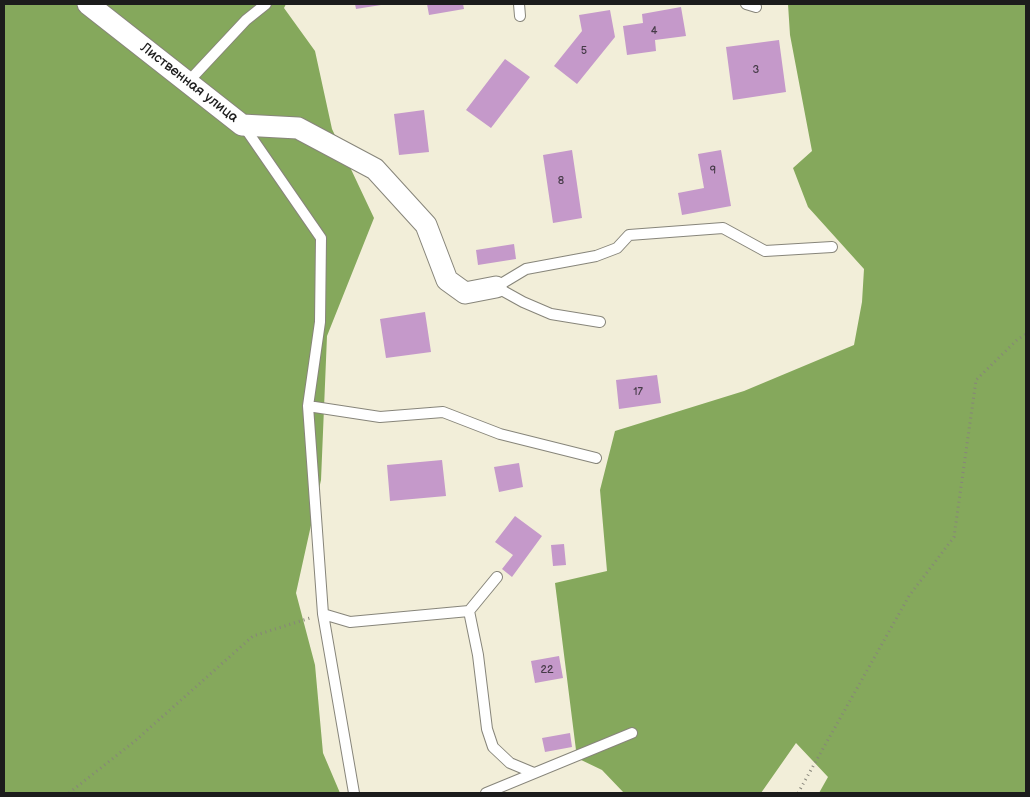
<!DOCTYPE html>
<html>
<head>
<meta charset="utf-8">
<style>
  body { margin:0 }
  #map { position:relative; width:1030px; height:797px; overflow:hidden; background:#f2eed9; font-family:"Balsamiq Sans",sans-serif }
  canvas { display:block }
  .frame { position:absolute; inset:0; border:5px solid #1c1c1c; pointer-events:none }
</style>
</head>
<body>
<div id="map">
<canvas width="1030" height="797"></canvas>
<div class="frame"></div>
</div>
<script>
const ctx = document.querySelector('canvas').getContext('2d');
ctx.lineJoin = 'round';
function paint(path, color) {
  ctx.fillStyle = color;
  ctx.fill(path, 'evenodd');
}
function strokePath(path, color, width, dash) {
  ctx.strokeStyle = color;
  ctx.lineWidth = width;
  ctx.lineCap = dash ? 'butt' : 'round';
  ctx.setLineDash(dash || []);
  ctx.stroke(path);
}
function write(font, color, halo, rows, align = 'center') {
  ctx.font = font + ' "Balsamiq Sans",sans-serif';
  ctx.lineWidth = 4.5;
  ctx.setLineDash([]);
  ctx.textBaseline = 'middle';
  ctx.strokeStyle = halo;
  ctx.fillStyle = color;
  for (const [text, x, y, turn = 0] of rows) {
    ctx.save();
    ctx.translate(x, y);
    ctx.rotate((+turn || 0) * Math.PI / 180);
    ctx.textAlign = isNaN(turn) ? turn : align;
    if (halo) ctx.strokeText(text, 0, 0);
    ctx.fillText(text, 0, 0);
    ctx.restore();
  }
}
paint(new Path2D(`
  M4,4H286L284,8L315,51L332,129L374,218L327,336L321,480L296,593L315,665L323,753L340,793H4Z
  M788,4H1026V793H819L828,777L796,743L761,793H624L602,770L577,758L555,583L607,571L600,490L615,431L744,391L854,345L862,302L864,269L808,207L793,168L812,151L790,35Z`), '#85a85c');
paint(new Path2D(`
  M355,4H380L381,5L356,9Z
  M427,4H463L464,9L429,15Z
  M681,7L686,36L655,40L656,51L627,55L623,26L643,23L642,14Z
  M610,10L615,37L577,84L554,66L582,31L579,15Z
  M779,40L786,92L733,100L726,47Z
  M505,59L530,77L491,128L466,110Z
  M424,110L429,152L399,155L394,114Z
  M572,150L582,218L553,223L543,155Z
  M721,150L731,206L682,215L678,193L704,188L698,154Z
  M514,244L516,259L478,265L476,250Z
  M425,312L431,352L386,358L380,319Z
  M657,375L661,403L619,409L616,380Z
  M442,460L446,496L390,501L387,465Z
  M519,463L523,487L499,492L494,467Z
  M515,516L542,536L512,577L502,569L513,555L495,542Z
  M564,544L566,565L553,566L551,545Z
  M559,656L563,678L535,683L531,661Z
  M570,733L572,747L545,752L542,738Z`), '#c599ca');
const service = new Path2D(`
  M519,4L520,16
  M746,4L756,7
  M188,82L246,20L266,4
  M243,125L321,238L320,322L308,406L323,614L354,793
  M496,287L526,269L596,256L617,248L629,235L723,228L765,251L832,247
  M496,287L523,302L551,314L600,322
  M308,406L380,417L443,412L500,434L596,458
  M497,577L469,611L478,655L487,729L493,747L510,763L534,773
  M323,614L350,622L469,611
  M486,793L632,733`);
const minor = new Path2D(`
  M88,4L242,125L298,128L375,169L426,225L447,280L465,293L496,287`);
strokePath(service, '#87857a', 12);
strokePath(minor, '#87857a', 23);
strokePath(new Path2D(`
  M69,793L135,741L253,636L310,618
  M798,793L909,596L954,537L976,380L1017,340L1026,334`), '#87857a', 3, [1, 4]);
strokePath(service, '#fff', 10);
strokePath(minor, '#fff', 21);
write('11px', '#463b48', null, [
  ["4",654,31],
  ["5",584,51],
  ["3",756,70],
  ["9",713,171],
  ["8",561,181],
  ["17",638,392],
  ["22",547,670]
]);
write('14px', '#1c1c1c', '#fff', [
  ["Лиственная улица",189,83,38]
]);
</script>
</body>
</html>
